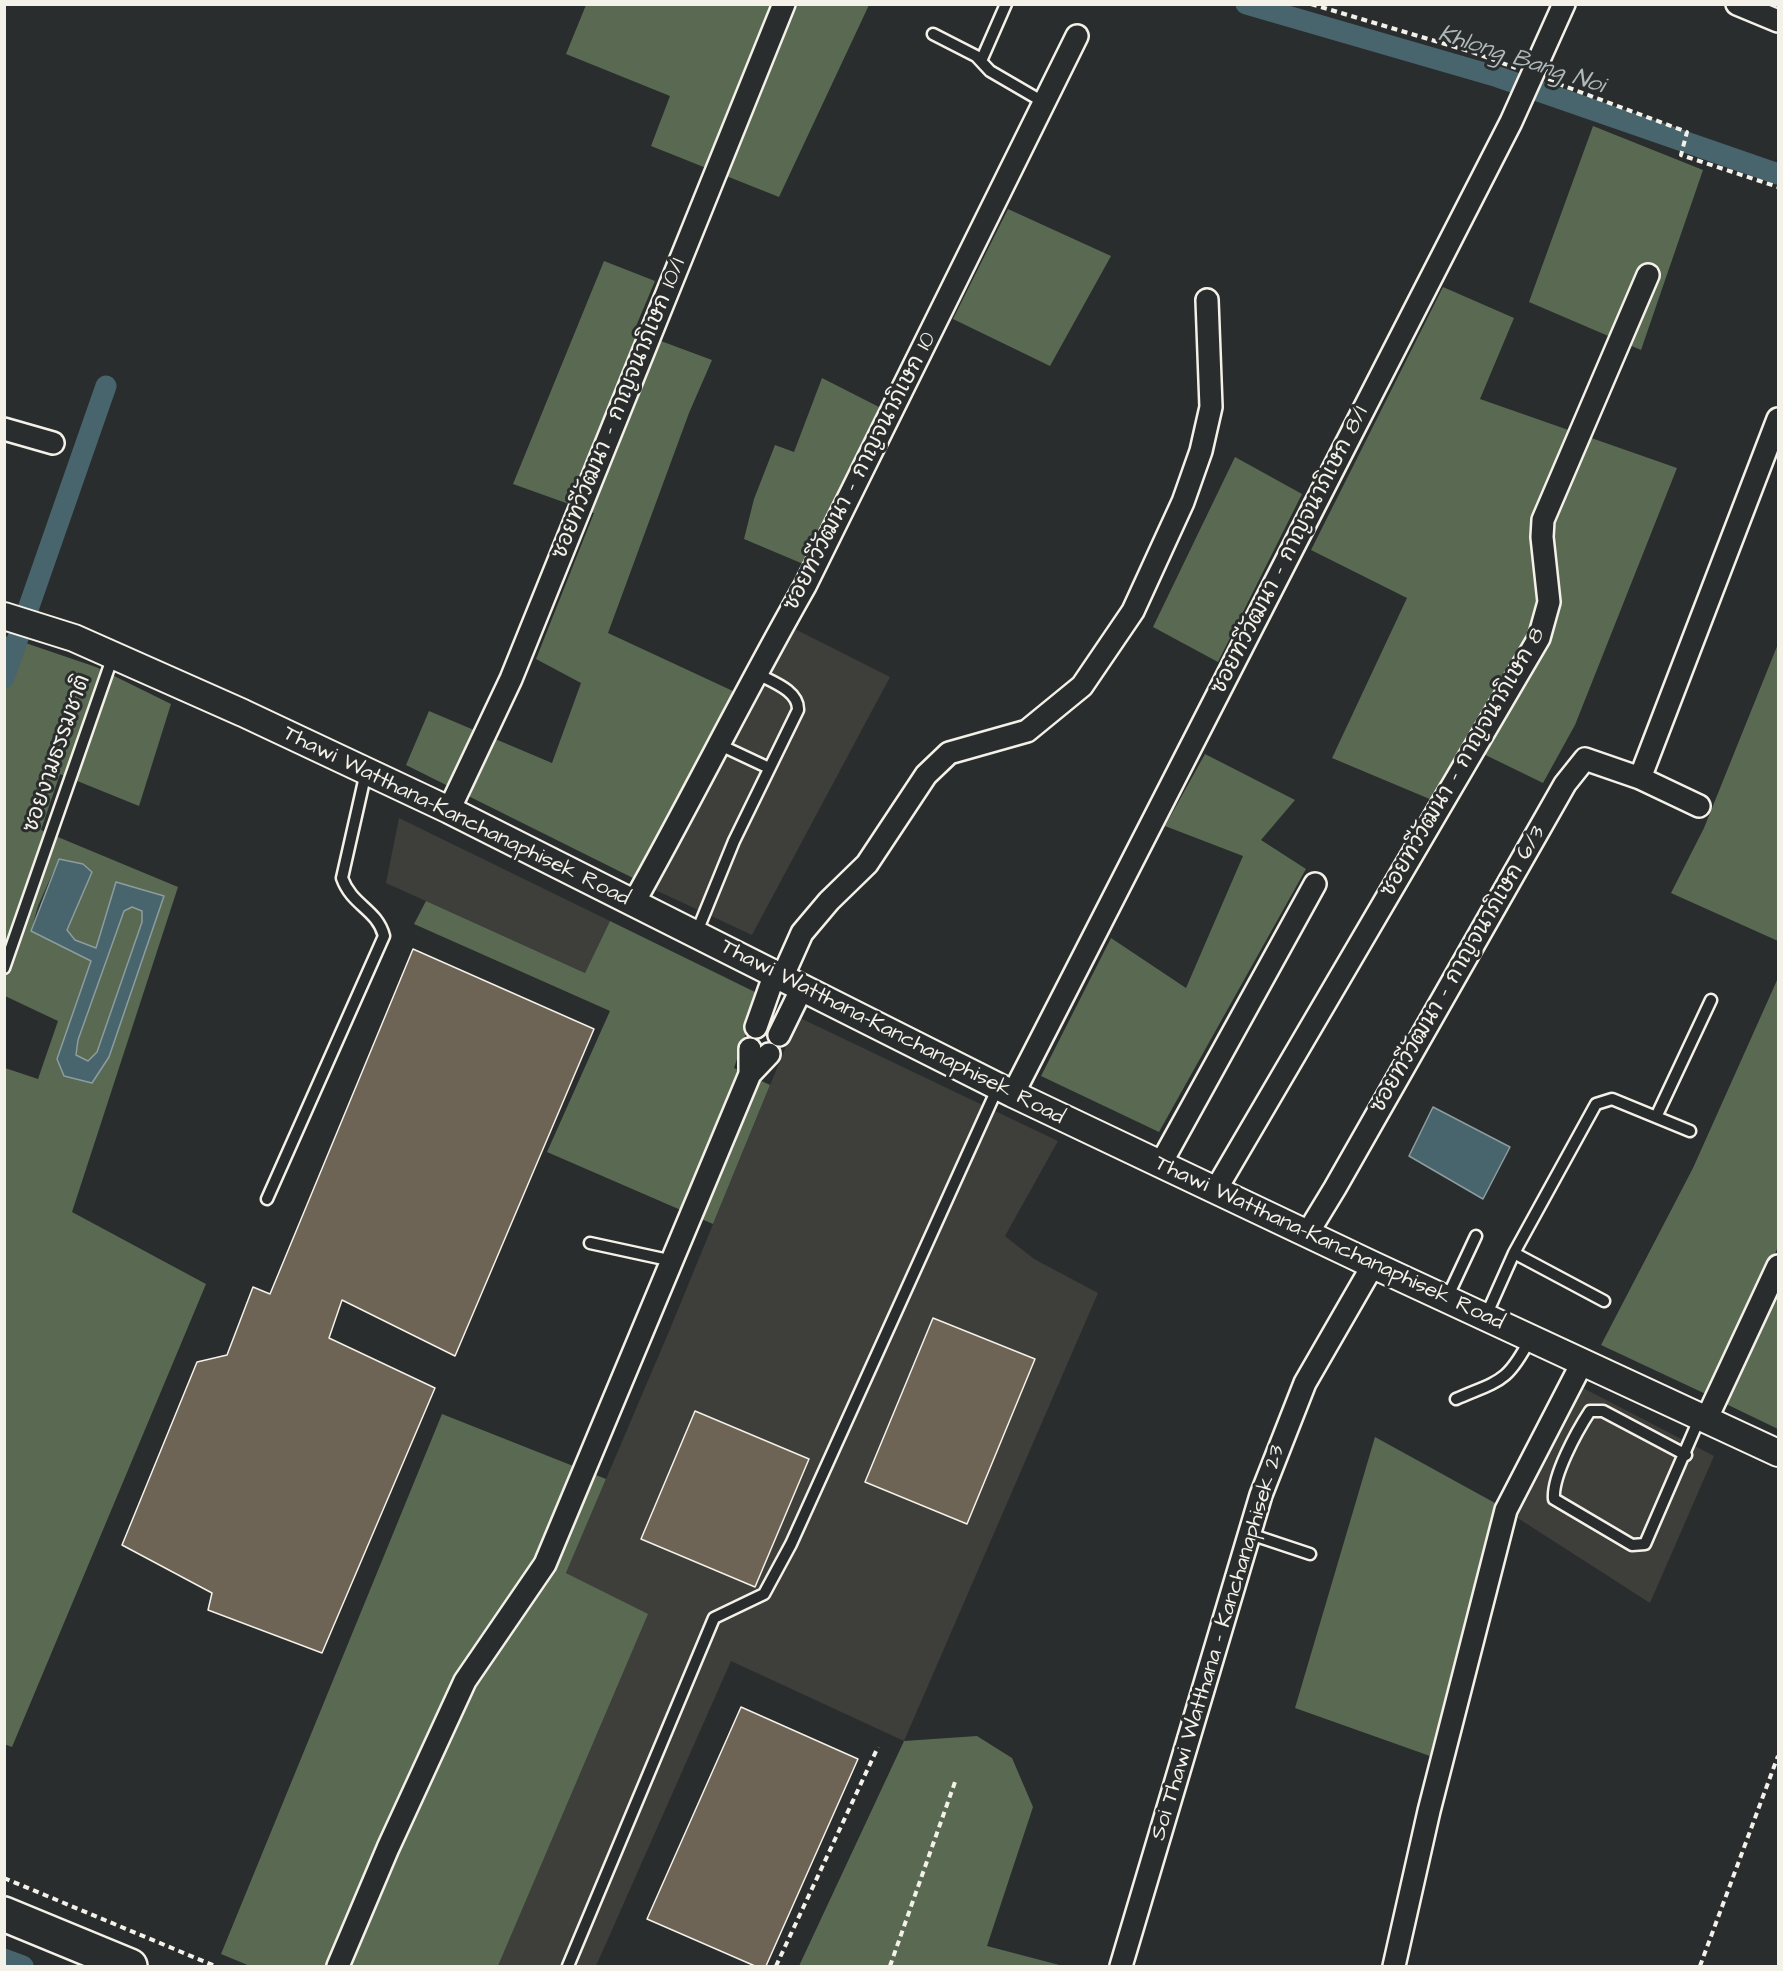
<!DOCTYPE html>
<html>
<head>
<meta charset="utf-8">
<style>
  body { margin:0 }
  #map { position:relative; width:1783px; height:1971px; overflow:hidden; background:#2a2d2e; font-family:"Architects Daughter",sans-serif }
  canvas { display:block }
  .frame { position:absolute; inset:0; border:6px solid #f4f1e8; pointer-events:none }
</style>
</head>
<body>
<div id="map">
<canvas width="1783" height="1971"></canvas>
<div class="frame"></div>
</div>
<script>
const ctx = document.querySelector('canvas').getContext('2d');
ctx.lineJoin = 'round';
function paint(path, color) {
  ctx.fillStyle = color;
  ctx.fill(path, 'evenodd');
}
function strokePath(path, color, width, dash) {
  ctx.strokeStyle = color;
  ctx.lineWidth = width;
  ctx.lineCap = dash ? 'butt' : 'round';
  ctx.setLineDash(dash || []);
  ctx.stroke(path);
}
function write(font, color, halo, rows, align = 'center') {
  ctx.font = font + ' "Architects Daughter","Playpen Sans Thai",sans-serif';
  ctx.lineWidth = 6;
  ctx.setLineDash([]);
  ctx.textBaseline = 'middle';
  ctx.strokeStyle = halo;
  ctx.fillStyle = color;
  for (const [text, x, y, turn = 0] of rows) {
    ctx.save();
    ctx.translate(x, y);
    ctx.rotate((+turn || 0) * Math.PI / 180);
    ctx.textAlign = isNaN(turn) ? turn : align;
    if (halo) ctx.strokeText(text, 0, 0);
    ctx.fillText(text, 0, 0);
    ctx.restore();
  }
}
paint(new Path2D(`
  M795,629L890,677L752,935L651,888Z
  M399,818L610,921L585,973L386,883Z
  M798,1017L1058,1141L1005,1236L1034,1259L1098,1293L904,1741L731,1661L596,1966H498L647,1614L566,1573L670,1329Z
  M1583,1388L1714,1456L1650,1603L1516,1517Z`), '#3e3e3a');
paint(new Path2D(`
  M586,5H869L779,197L651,146L670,96L566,54Z
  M1593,126L1703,170L1641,350L1529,302Z
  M1008,209L1111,256L1050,366L953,319Z
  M604,261L655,281L634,331L712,360L689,413L608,633L735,692L690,783L635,879L406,765L429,711L552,763L581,683L536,659L594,513L513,484Z
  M1443,287L1514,318L1480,399L1677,468L1575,725L1543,783L1463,744L1432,800L1332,758L1407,598L1311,550Z
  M822,378L879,407L808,566L744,539L754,499L775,445L794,452Z
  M1235,457L1302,494L1218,662L1153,627Z
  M5,636L96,667L171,704L139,806L60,774L41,830L178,887L72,1212L206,1284L12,1747L4,1744L5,1068L38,1079L58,1021L5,996ZM59,859L92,872L67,930L75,940L96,949L117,883L164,896L92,1083L57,1059L91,961L31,931L38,906Z
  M1778,644V941L1671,893L1704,828Z
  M1205,754L1295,800L1261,840L1306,869L1159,1132L1041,1076L1111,938L1186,988L1243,856L1165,826Z
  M426,901L585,973L610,921L759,994L734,1068L770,1085L713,1224L547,1152L610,1011L414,924Z
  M132,906L142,911V922L97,1052L89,1061L76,1055L78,1040L124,911Z
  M1778,978V1247L1710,1396L1601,1345L1693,1168Z
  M1778,1288V1429L1724,1403Z
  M442,1414L606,1479L566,1573L648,1614L498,1966H250L221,1954Z
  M1375,1437L1495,1503L1430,1756L1295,1708Z
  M977,1736L1012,1758L1033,1807L987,1946L1063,1966H799L904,1741Z`), '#5a6952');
const water = new Path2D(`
  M59,859L83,864L92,872L67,930L75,940L96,948L116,882L164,896L109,1057L92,1083L64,1076L57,1059L91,961L31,931ZM132,907L142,911V922L97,1052L88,1061L76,1055L78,1040L124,911Z
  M1433,1107L1510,1147L1483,1199L1409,1156Z`);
paint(water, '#48656d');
strokePath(water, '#8d9d9e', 1.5);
strokePath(new Path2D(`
  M1246,4L1498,77L1778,174
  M4,678L106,386
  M4,1959L23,1966`), '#48656d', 21);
const building = new Path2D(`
  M413,949L594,1029L455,1356L342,1300L329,1338L435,1388L322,1653L208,1610L212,1593L122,1545L197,1362L227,1355L253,1287L270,1294Z
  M933,1318L1035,1359L967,1524L865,1482Z
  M695,1411L809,1459L755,1587L641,1539Z
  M741,1707L858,1759L766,1966H755L647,1919Z`);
paint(building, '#6e6455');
strokePath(building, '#f4f1e8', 1.5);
const service = new Path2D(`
  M933,34L976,56L990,71L1045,103
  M981,61L1006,4
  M720,745L769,768
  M696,934L734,841L798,710C799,690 770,681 756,673
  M4,968L113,656
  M1656,1117L1711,1000
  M267,1199L384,936C377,909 352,906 342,878L366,772
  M590,1243L673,1261
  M1514,1253L1604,1301
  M1447,1298L1476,1236
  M1485,1318L1514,1253L1596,1104L1612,1099L1690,1131
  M1456,1399C1500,1380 1507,1383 1530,1339
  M1686,1455L1603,1411H1590C1577,1431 1552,1476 1554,1499L1632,1545L1645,1544L1700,1417
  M1250,1534L1310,1554
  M568,1966L714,1618L764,1594L791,1544L998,1087`);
const minor = new Path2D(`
  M1737,4L1778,21
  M4,429L53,443
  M1640,778L1778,419
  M449,810L511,679L784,4
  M633,904C692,799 745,691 805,586L1077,36
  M781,980L802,933L829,901L867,864L926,775L949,753L1027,731L1082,686L1133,611L1183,502L1201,451L1211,407L1207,300
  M756,1027L774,976
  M779,1035L801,990
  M750,1049V1074
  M1013,1094L1511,122L1564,4
  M1160,1165L1315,884
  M1215,1191L1539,638L1549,602L1542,537L1543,520L1648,275
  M1307,1234L1335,1188L1565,784L1585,759L1640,778L1699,806
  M1706,1420L1778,1266
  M338,1966L388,1848L465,1681L545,1564L750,1074L769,1054
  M1121,1966L1261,1495L1305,1383L1373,1265
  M1394,1966L1429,1811L1506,1510L1582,1363`);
const tertiary = new Path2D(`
  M4,616L74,638L243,713L449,810L1013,1094L1373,1265L1778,1453`);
const primary = new Path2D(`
  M4,1914L130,1966`);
strokePath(service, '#f4f1e8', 15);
strokePath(minor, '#f4f1e8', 26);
strokePath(tertiary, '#f4f1e8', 30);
strokePath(primary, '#f4f1e8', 38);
strokePath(new Path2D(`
  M1311,4L1472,52L1516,68
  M1548,80L1687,132L1681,155L1778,187
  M4,1878L215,1966
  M776,1966L878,1747
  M890,1966L955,1782
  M1700,1966L1778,1756`), '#f4f1e8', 4, [6, 4.5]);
strokePath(service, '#2a2d2e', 10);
strokePath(minor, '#2a2d2e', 21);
strokePath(tertiary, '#2a2d2e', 26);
strokePath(primary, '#2a2d2e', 33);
write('22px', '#f4f1e8', '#2a2d2e', [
  ["ซอยทวีวัฒนา - กาญจนาภิเษก 10/1",620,409,-68],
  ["ซอยทวีวัฒนา - กาญจนาภิเษก 10",861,472,-63],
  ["ซอยทวีวัฒนา - กาญจนาภิเษก 8/1",1291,551,-63],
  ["ซอยงามธรรมชาติ",58,754,-71],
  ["ซอยทวีวัฒนา - กาญจนาภิเษก 8",1464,763,-60],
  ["Thawi Watthana-Kanchanaphisek Road",456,817,26],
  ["ซอยทวีวัฒนา - กาญจนาภิเษก 6/3",1459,970,-60],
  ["Thawi Watthana-Kanchanaphisek Road",892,1033,27],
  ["Thawi Watthana-Kanchanaphisek Road",1329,1244,25],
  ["Soi Thawi Watthana - Kanchanaphisek 23",1219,1643,-73]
]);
write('italic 24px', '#afb9b7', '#2a2d2e', [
  ["Khlong Bang Noi",1521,61,18]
]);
</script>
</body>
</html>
